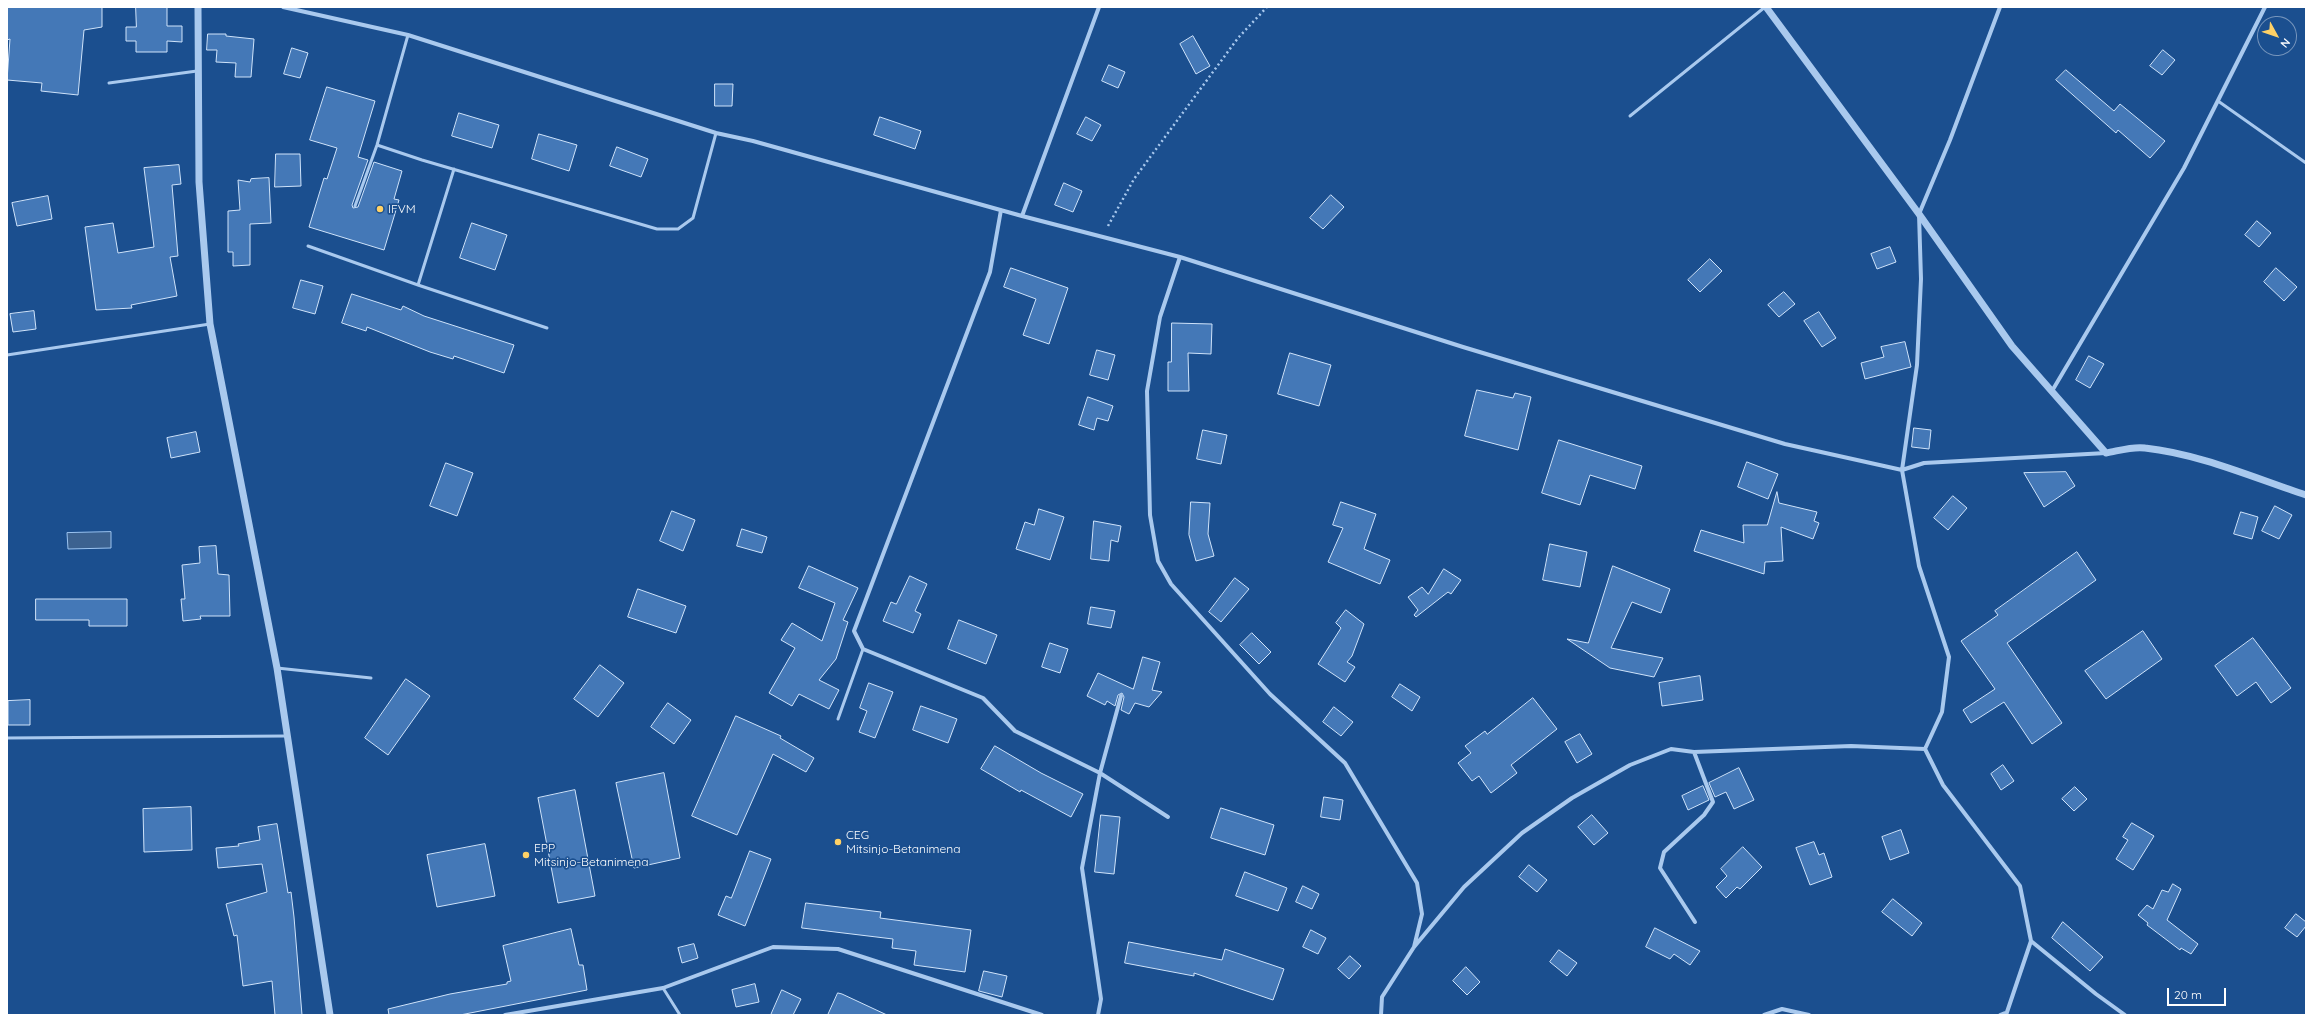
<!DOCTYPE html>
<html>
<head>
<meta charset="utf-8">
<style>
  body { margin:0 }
  #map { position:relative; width:2313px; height:1022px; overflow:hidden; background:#1b4f8f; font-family:Quicksand,sans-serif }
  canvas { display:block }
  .frame { position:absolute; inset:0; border:8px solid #fff; pointer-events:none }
  .north { position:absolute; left:2257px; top:16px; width:40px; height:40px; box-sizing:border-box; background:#1b4f8f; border:1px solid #7695bc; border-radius:50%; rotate:130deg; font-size:11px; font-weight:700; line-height:16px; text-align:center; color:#fff }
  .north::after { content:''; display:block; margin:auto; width:14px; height:18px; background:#ffd166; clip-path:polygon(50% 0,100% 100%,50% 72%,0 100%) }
  .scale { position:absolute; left:2167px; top:988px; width:59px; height:18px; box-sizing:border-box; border:2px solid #fff; border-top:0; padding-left:5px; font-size:12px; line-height:14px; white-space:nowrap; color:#fff; -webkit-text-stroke:3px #1b4f8f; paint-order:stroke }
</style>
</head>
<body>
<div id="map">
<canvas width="2313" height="1022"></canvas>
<div class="frame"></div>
<div class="north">N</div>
<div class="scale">20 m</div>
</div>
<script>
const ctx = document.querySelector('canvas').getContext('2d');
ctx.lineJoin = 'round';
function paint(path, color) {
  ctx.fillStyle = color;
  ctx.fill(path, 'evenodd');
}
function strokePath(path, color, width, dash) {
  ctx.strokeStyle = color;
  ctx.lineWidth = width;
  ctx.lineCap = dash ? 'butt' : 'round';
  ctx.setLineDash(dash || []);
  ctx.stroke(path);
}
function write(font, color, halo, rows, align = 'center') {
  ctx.font = font + ' Quicksand,sans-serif';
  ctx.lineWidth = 3.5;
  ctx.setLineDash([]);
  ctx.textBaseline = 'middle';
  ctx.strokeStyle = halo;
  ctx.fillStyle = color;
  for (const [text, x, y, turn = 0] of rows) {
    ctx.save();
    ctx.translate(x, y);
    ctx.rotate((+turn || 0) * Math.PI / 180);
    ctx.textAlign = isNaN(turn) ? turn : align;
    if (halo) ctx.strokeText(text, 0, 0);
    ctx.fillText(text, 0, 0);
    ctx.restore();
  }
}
const water = new Path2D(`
  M111,532V548L68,549L67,533Z`);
paint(water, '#3c6290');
strokePath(water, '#9cc4f0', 1);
const building = new Path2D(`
  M7,7H102V27L84,30L78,95L41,91L42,83L7,80L10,39L7,40Z
  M136,7H167V26H182V42L167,41V52H136V41H126V27H136Z
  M208,34H226V36L254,39L251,77H235L236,63L216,62L217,50H207Z
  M1193,36L1210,66L1196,74L1180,44Z
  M292,48L308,53L300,78L284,74Z
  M2163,50L2175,60L2162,75L2150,66Z
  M1109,65L1125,72L1118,88L1102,81Z
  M2066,70L2114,111L2120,104L2165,141L2150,158L2118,130L2116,133L2056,80Z
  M715,84H733L732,106H715Z
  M327,87L375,101L358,157L368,160L352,205L353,208L358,207L374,162L402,171L394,199L399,200L384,250L309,227L324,178L327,179L337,148L310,140Z
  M459,113L499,125L492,148L452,136Z
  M880,117L921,131L915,149L874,135Z
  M1086,117L1101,125L1092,141L1077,134Z
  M539,134L577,145L569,171L532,159Z
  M617,147L648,159L641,177L610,166Z
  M276,154H300L301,186L275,187Z
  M179,165L181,184L172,185L178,256L170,257L177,296L131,305L132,308L96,310L85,227L113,223L118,253L154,247L144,168Z
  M269,178L271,223L250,224V265L233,266V252H228V211L240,210L238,180L250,182L251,179Z
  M1064,183L1082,191L1073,212L1055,205Z
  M1331,195L1344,207L1323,229L1310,218Z
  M48,196L52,219L17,226L12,203Z
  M2257,221L2271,233L2259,247L2245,235Z
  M472,223L507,235L495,270L460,258Z
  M1890,247L1896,262L1877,269L1871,254Z
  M1710,259L1722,271L1700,292L1688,280Z
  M1011,268L1068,288L1049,344L1023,335L1036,299L1004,287Z
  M2276,268L2297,287L2284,301L2264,282Z
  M301,280L323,286L315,314L293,308Z
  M1784,292L1795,304L1779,317L1768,305Z
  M352,294L401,310L403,306L424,316L514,345L504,373L454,356L453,359L430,352L367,327L366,331L342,323Z
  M34,311L36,329L13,332L10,314Z
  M1819,312L1836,338L1822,347L1804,321Z
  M1172,323L1212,324L1211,354L1188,353L1189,391H1168V362H1171Z
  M1905,342L1911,367L1865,379L1861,363L1884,357L1881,347Z
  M1097,350L1115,355L1108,380L1090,375Z
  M1290,353L1331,365L1319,406L1278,394Z
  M2089,356L2104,364L2090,388L2076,380Z
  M1477,390L1513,398L1515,393L1531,397L1518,450L1465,436Z
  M1088,397L1113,406L1108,421L1097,418L1094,430L1079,425Z
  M1914,428L1931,430L1929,449L1912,447Z
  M1203,430L1227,435L1221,464L1197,459Z
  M196,432L200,452L171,458L167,438Z
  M1559,440L1642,466L1635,489L1590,475L1580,505L1542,493Z
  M1747,462L1778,474L1768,499L1738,487Z
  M446,463L473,473L457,516L430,506Z
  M2066,472L2075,486L2044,507L2024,473Z
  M1777,492L1779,503L1817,512L1814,521L1819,523L1813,539L1781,527L1783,561L1765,562L1764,574L1694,551L1701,530L1744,543L1743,525H1767Z
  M1953,496L1967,508L1948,530L1934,518Z
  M1191,502L1210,503L1208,534L1214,556L1196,561L1189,535Z
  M1341,502L1376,514L1364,549L1390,560L1380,584L1328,562L1343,528L1333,525Z
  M2275,506L2292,515L2279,539L2262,531Z
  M1039,509L1064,517L1050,560L1016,549L1025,522L1034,525Z
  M672,511L695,520L683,551L660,541Z
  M2241,512L2258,517L2252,539L2234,534Z
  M1094,521L1121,526L1118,542L1111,540L1109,561L1091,559Z
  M742,529L767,537L762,553L737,546Z
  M1550,544L1587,552L1580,587L1543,580Z
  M216,546L218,574L229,575L230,616H200L201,619L183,621L181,599H185L182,565L200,563L199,547Z
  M2077,552L2096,580L2007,643L2062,723L2032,744L2004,702L1971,723L1963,710L1995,689L1961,641L1998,615L1995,611Z
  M809,566L858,588L843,620L848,622L836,659L819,680L839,690L829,709L799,694L792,706L769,693L795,648L781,640L792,623L822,641L835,603L799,588Z
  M1613,566L1670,589L1661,613L1632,602L1611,648L1663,658L1654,677L1610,668L1567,639L1588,643Z
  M1444,569L1461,580L1451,594L1448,592L1416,617L1414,615L1418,610L1408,597L1422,587L1428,594Z
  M910,576L927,584L915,611L921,614L913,633L883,621L891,602L896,604Z
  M1235,578L1249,589L1221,622L1209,612Z
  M638,589L686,606L676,633L628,617Z
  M36,599H127V626H89V620H36Z
  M1091,607L1115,611L1111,628L1088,624Z
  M1346,610L1364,624L1352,656L1347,662L1355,667L1345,682L1318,664L1341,628L1336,623Z
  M959,620L997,635L986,664L948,649Z
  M2143,631L2162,659L2106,699L2085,671Z
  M1252,633L1271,652L1259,664L1240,645Z
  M2253,638L2291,688L2271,703L2256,682L2237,696L2215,666Z
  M1050,643L1068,649L1060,673L1042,667Z
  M1143,657L1160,662L1152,690L1162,692L1149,707L1135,703L1129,714L1121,710L1124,697L1122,693L1118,695L1115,706L1107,701L1105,705L1087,696L1098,673L1133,689Z
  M600,665L624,683L598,717L574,699Z
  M1700,676L1703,700L1662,706L1659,683Z
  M406,679L430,696L388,755L365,738Z
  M869,683L893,692L875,738L859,732L867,711L860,708Z
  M1400,684L1420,697L1412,711L1392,697Z
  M1533,698L1557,729L1511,765L1517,773L1491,793L1479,776L1472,781L1458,763L1471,753L1465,746L1485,731L1487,734Z
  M30,700V725H8V701Z
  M668,703L691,720L674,744L651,727Z
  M921,706L957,719L948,743L913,730Z
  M1334,707L1353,722L1341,736L1323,722Z
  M736,716L781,736L780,738L814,758L806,772L773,754L737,835L692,816Z
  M1580,734L1592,754L1577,763L1565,742Z
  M995,746L1041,773L1083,794L1071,817L1021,790L1020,792L981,769Z
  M2003,765L2014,781L2001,790L1991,774Z
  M1739,768L1754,800L1734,809L1726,792L1715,797L1709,783Z
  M664,773L680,858L634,868L616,783Z
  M1703,786L1709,800L1688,810L1682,796Z
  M2075,787L2087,799L2074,811L2062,799Z
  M575,790L595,896L558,903L538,798Z
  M1324,797L1343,800L1340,820L1321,817Z
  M191,807L192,850L144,852L143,809Z
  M1221,808L1274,825L1265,855L1211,838Z
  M1101,815L1120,817L1114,874L1095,872Z
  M1592,815L1608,833L1594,845L1578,827Z
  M2132,823L2154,836L2133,870L2116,859L2128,840L2123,837Z
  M277,824L288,893L291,892L294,917L302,1015H275L272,981L243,986L237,935L234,936L226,904L267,892L262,864L218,868L216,848L239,846L238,844L260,840L258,827Z
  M1901,830L1909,853L1890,860L1882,837Z
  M1814,842L1819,855L1824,853L1832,877L1810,885L1796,848Z
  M485,844L495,896L437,907L427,855Z
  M1743,847L1762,867L1740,889L1737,887L1726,898L1716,887L1727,876L1721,869Z
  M750,851L771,859L745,926L718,915L726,896L731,898Z
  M1529,865L1547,880L1537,892L1519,877Z
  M1245,872L1287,888L1278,911L1236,896Z
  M2173,884L2181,889L2167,920L2198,944L2191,954L2181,948L2180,950L2147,925L2148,923L2138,915L2147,905L2153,909L2162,890L2168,892Z
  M1303,886L1319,894L1312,909L1296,902Z
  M1893,899L1922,923L1912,936L1882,912Z
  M806,903L881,912L880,918L971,930L965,972L914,965L916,951L892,948L893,939L802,928Z
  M2296,914L2306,922V926L2297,937L2285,928Z
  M2063,922L2103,957L2090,971L2052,938Z
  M1655,928L1700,951L1690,965L1674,954L1670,959L1646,947Z
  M571,929L579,965H583L587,990L460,1015H389L388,1009L450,994L507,984V982L511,981L503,946Z
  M1311,930L1326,938L1318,954L1303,947Z
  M1129,942L1222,960L1225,949L1284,969L1273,1000L1194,973V976L1125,963Z
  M694,944L698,958L682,963L678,948Z
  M1559,950L1577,963L1567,976L1550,962Z
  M1350,956L1361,966L1349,979L1338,969Z
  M1466,967L1480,982L1467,995L1453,981Z
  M984,971L1007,976L1002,997L979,991Z
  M755,984L759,1002L736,1007L732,990Z
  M782,990L801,999L793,1015H771Z
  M838,993L842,994L887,1015H828Z`);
paint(building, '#4478b7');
strokePath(building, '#cfe3fa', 1);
strokePath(new Path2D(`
  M1108,226L1134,179L1238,38L1267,7`), '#a9c9ee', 2.5, [2, 3]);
strokePath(new Path2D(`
  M109,83L197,71
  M2218,101L2306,163
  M1630,116L1765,7
  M377,145L422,160L657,229H678L693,218L716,133
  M355,206L377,145L408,35
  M308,246L418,285L547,328
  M418,285L454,169
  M7,355L210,324
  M277,668L371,678
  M838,719L863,649
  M7,738L286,736
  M663,988L680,1015`), '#a9c9ee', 3);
strokePath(new Path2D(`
  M283,7L408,35L716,133L753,141L1022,216L1180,257L1463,347L1785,444L1902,470L1919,566L1949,657L1942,712L1925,749L1943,785L2020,886L2031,941L2096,994L2125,1015
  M2000,7L1950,140L1919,214L1921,279L1917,365L1902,470L1924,463L2106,453
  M1001,210L990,272L854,631L863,649L983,698L1015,731L1100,773L1168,817
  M1022,216L1099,7
  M1180,257L1160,317L1147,391L1150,515L1158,561L1171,584L1270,694L1345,763L1417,883L1422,914L1414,947
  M2052,391L2184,168L2265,7
  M1694,752L1713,802L1704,815L1664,852L1660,868L1695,922
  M505,1015L663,988L773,947L838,949L1042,1015
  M1098,1015L1101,999L1082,868L1100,773L1121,696
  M1381,1015L1382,997L1414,947L1464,887L1522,833L1572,798L1630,765L1671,749L1694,752L1851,746L1925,749
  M1764,1015L1782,1009L1809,1015
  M2000,1015L2005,1013
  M2006,1015L2031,941`), '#a9c9ee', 4);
strokePath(new Path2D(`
  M198,7L199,182L210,324L277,668L330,1015
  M1766,7L1919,214L2012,346L2106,453C2118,451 2133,446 2145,448C2200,454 2254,478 2306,495`), '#a9c9ee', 7);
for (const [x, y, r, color] of [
  [380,209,4,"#ffd166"],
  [838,842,4,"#ffd166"],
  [526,855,4,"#ffd166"]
]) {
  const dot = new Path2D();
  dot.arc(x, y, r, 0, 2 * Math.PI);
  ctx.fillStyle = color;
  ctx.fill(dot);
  strokePath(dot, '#1b4f8f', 1.5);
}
write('12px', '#fff', '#1b4f8f', [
  ["IFVM",388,209],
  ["CEG",846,835],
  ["Mitsinjo-Betanimena",846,849],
  ["EPP",534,848],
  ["Mitsinjo-Betanimena",534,862]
], 'left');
</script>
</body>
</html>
